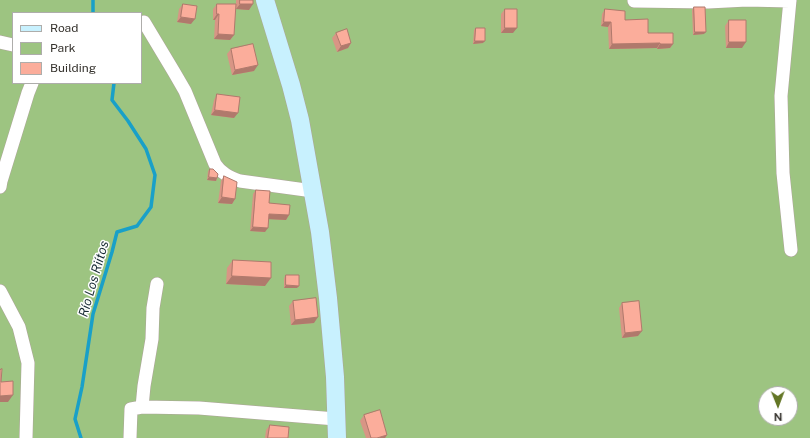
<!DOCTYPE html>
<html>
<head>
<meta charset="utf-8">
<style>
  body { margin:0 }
  #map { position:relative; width:810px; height:438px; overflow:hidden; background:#ece2d7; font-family:"Public Sans",sans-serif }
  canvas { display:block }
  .legend { position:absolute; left:12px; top:12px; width:130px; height:72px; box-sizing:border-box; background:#fff; border:1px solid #aeadab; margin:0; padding:5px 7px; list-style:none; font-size:12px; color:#35322d }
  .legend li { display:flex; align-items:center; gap:8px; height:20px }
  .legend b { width:20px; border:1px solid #aeadab }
  .north { position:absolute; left:758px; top:386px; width:40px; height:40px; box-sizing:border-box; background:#fff; border:1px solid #aeadab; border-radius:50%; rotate:179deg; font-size:11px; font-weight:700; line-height:16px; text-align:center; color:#35322d }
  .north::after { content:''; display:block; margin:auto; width:14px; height:18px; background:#637625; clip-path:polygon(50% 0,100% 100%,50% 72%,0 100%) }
</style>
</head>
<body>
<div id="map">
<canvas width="810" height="438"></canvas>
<ul class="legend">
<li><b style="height:5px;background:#c8f1fe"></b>Road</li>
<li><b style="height:11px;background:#9dc481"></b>Park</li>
<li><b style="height:11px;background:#fbad9b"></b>Building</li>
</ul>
<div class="north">N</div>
</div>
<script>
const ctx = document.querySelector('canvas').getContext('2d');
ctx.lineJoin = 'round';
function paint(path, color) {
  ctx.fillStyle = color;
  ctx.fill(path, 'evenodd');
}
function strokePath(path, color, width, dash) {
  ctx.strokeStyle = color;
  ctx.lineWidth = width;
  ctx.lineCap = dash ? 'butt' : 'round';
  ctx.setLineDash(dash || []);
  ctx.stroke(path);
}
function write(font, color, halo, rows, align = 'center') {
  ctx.font = font + ' "Public Sans",sans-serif';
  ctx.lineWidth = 3;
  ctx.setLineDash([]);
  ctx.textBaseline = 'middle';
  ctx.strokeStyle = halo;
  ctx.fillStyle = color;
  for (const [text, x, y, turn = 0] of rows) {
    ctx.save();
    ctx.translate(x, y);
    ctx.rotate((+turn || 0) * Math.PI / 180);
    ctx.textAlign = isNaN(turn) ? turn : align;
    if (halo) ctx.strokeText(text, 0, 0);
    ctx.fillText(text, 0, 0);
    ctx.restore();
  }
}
paint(new Path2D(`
  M0,0H810V438H0ZM13,13H141V83H13ZM766,394H790V418H766Z`), '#9dc481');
strokePath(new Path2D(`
  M93,0V13
  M81,438L75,419L82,387L93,314L112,252L117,232L137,226L151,207L155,175L146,149L128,121L112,100L114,83`), '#19a0c8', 3.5);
const minor = new Path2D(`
  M790,0L781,96L783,173L791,250
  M634,1L708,2L747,0L790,1
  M144,22L174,72L185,91L215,164C221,173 229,177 240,181L313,191
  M0,42L13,45
  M0,187L1,181L28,93L32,83
  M0,291L19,327L28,363L26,438
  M142,407L144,386L152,339L153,308L157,284
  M130,438L131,409L142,407L199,408L336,419`);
const secondary = new Path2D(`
  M265,0L291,85L300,120L320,232L328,298L335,377L337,438`);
strokePath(minor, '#ada49a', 14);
strokePath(secondary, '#ada49a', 19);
strokePath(minor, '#fff', 13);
strokePath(secondary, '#c8f1fe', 18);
paint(new Path2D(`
  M236,0H253L249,10L236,9Z
  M183,4L191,24L177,22L179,9Z
  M217,4L234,35L230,40L214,39L215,20H213V9Z
  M694,7L704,34L693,35L692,10Z
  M505,9L513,33H501V14Z
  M605,9L648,33L673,44L670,48L657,49V48L609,49L608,27L601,26L602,14Z
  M729,20L742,48H726L725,26Z
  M476,28L483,43L473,44L474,30Z
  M336,33L351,43L348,48L337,52L332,38Z
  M231,49L254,71L232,75L227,54Z
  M217,94L234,118L211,115L214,100Z
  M210,169L217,178L216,181L207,180L208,171Z
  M224,176L235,199L232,204L218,203L221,181Z
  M256,190L269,203L289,215L286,220L269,219L265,232L250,231L253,194Z
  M233,260L265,286L226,284L227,268Z
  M286,275L299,286L297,288H284V278Z
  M293,301L314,323L291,325L289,306Z
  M622,303L638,336L622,338L619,308Z
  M364,415L387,435L385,438H366L360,421Z
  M270,425L288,438H265L266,430Z`), '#d89585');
paint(new Path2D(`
  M240,4H253L249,10L236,9Z
  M217,14H219L215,20H213Z
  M181,17L195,19L191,24L177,22Z
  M604,22H611L608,27L601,26Z
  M505,28H517L513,33H501Z
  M695,32H706L704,34L693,35Z
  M218,34L234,35L230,40L214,39Z
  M475,41H485L483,43L473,44Z
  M729,42H746L742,48H726Z
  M351,43L348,48L337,52L341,46Z
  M660,43L657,48L609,49L612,44Z
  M660,44H673L670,48L657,49Z
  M258,65L254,71L232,75L235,70Z
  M215,110L238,113L234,118L211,115Z
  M209,177L217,178L216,181L207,180Z
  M222,197L235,199L232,204L218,203Z
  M269,214L289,215L286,220L266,219Z
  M253,227L268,228L265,232L250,231Z
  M232,276L271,278L265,286L226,284Z
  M286,285L299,286L297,288H284Z
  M318,317L314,323L291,325L295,320Z
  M642,331L638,336L622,338L625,333Z
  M13,395L8,402H0V396Z
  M387,435L385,438H377Z`), '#b0796c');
const building = new Path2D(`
  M240,0H253V4H240Z
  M183,4L197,6L195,19L181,17Z
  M217,4H236L234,35L218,34L219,14H217Z
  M694,7H705L706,32H695Z
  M505,9H517V28H505Z
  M605,9L625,11V20L648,19V33H673V44H660V43L612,44L611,22H604Z
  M729,20H746V42H729Z
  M476,28H485V41H475Z
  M347,29L351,43L341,46L336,33Z
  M253,44L258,65L235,70L231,49Z
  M217,94L240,97L238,113L215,110Z
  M210,169H213L218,174L217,178L209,177Z
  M224,176L237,182L235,199L222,197Z
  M256,190L270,191L269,203L290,205L289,215L269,214L268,228L253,227Z
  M233,260L271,262V278L232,276Z
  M286,275H299V286L286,285Z
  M316,298L318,317L295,320L293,301Z
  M639,301L642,331L625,333L622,303Z
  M2,369L1,382L13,381V395L0,396V370Z
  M380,410L387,435L377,438H371L364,415Z
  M270,425L289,427L288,438H268Z`);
paint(building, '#fbad9b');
strokePath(building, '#b0796c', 1);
write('italic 13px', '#182c34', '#fff', [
  ["Río Los Riítos",94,279,-74]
]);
</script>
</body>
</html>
